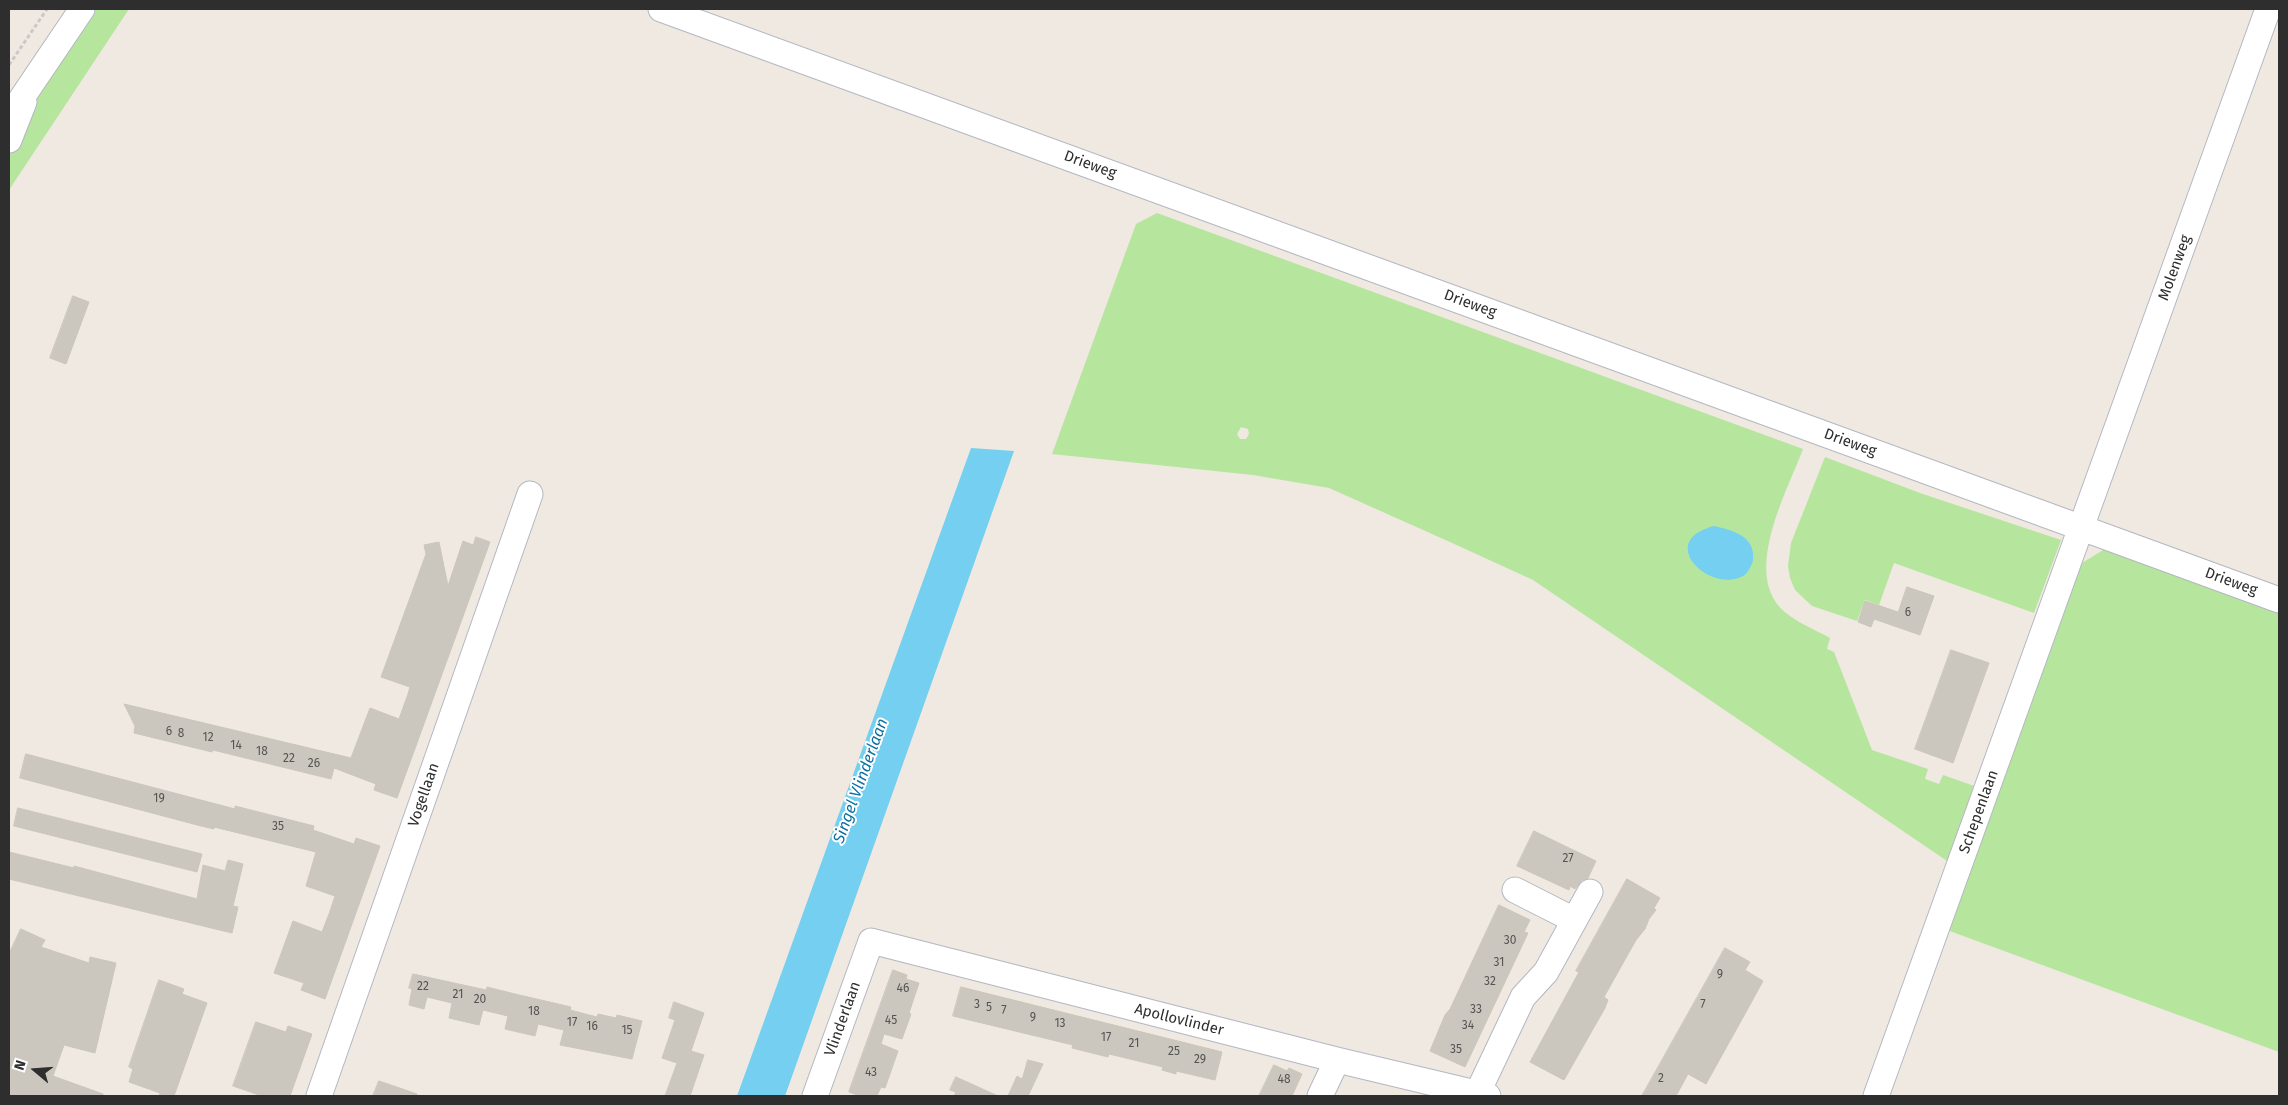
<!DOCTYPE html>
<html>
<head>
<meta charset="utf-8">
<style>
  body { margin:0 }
  #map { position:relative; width:2288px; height:1105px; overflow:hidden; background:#efe9e1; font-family:"Fira Sans",sans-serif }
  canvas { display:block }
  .frame { position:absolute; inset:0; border:10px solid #2e2e2e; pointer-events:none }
  .north { position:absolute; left:10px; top:1045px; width:50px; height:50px; -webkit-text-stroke:4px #fff; paint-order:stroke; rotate:288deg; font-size:14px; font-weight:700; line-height:20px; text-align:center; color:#2e2e2e }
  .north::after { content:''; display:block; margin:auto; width:18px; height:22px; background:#2e2e2e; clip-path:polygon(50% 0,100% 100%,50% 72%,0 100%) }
</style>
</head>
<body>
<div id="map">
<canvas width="2288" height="1105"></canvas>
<div class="frame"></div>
<div class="north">N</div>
</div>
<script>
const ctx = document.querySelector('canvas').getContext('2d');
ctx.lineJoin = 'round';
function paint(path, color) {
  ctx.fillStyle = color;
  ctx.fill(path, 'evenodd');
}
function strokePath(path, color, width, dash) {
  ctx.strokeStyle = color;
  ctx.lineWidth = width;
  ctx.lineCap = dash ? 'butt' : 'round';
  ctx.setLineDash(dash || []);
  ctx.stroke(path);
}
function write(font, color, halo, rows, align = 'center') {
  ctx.font = font + ' "Fira Sans",sans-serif';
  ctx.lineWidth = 4;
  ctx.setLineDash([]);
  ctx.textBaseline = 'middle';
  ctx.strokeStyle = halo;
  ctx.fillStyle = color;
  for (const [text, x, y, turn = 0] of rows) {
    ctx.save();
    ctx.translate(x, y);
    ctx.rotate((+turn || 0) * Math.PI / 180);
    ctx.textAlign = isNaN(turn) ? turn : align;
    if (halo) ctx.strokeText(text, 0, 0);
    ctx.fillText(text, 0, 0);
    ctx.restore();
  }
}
paint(new Path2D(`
  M90,9H129L9,190V150L36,88Z
  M1157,213L1803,449C1787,492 1740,576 1786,613C1798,623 1816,630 1830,638L1827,649L1834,652L1872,750L1928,769L1925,779L1939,784L1943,775L1977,787L1953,865L1533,580L1450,542L1329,488L1253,475L1052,454L1136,224ZM1241,427L1248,429L1249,434L1246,439H1240L1237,434ZM1707,528L1748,541L1752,550L1717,577C1689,567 1673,545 1707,528Z
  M1825,457L1920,493L2061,540L2034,613L1894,563L1879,605L1865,600L1857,621L1812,606L1795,590L1790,578L1788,566L1791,543Z
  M2108,547L2279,611V1052L1947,930L2082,563Z`), '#b6e59e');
paint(new Path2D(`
  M971,448L1014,451L785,1096H737Z
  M1714,526C1732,530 1756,536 1753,560C1752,565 1748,573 1743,576C1711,594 1654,542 1714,526Z`), '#75cff0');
const building = new Path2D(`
  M73,296L89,302L66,364L50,358Z
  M476,537L490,542L397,798L374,790L376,784L334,768L331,779L213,750L212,752L134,733L135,726L124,704L351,758L370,708L399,719L408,694L410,687L381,677L426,554L424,545L439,542L448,586L463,541L473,545Z
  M1907,587L1934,596L1920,635L1874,619L1871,627L1858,622L1865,601L1898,612Z
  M1951,650L1989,663L1953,763L1915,749Z
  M26,754L235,809V806L314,826L313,830L354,844L356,838L380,846L325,999L301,990L304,983L274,973L293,921L322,932L329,914L335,896L306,886L316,852L214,827V829L201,826L20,778Z
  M18,808L202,854L197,872L14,826Z
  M1534,831L1596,861L1588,878L1582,880L1575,889L1570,886L1569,890L1517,866Z
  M9,852L74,868V866L197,899L203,865L225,871L228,860L243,864L233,906L238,907L232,933L9,879Z
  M1627,879L1660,898L1654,908L1656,910L1649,919L1645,929L1636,940L1604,997L1608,1000L1605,1008L1564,1080L1530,1062L1579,972L1576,971Z
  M1499,905L1530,920L1524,932L1528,933L1465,1067L1430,1051L1445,1015L1450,1009Z
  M21,929L45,940L41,947L89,963L90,957L116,963L95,1053L64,1045L53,1076L103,1094V1096H9V954Z
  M1725,948L1750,962L1745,970L1763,981L1746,1012L1706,1084L1688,1074L1676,1096H1642Z
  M893,970L907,975L906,979L919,983L909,1013L911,1014L902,1039L884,1034L881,1044L898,1051L885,1088L881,1087L877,1096H860L849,1092Z
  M413,974L486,990L487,987L515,994L571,1007L570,1010L597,1017L598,1014L616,1018L617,1015L642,1021L632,1059L560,1045L564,1030L538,1024L535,1036L505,1029L508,1016L483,1010L479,1025L449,1018L452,1003L427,997L424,1009L409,1005L412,989L409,988Z
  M159,980L184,989L182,994L207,1003L174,1096H159L160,1093L129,1082L133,1069L129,1067Z
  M961,987L1222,1052L1215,1080L1176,1071V1074L1162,1070L1163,1067L1109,1054L1108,1057L1072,1048L1073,1045L953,1016Z
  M674,1002L704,1013L691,1051L704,1055L690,1096H665L677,1063L662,1058L675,1020L669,1018Z
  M256,1022L286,1032L288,1026L312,1034L290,1096H262L233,1086Z
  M1028,1060L1043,1064L1028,1096H1008L1017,1076L1022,1079Z
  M1274,1065L1287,1071L1289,1068L1302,1074L1292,1096H1259Z
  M956,1077L998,1096H954L956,1092L950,1090Z
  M379,1081L417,1094V1096H373Z`);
paint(building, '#cbc7bf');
strokePath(building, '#cbc5ba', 1);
const minor = new Path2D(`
  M661,9L2279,600
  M9,117L82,9
  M9,140L24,102
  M1515,890L1574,920
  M1477,1094L1523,997L1546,972L1590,892
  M319,1096L530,494
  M815,1096L871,941L1337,1060L1488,1096
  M1320,1096L1337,1060
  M1876,1096L2268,9`);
strokePath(minor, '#b4b7c1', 27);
strokePath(new Path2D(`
  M9,65L47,9`), '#c9c9c9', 3, [4, 2.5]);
strokePath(minor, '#fff', 25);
write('12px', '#555452', null, [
  ["6",1908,613],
  ["6",169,732],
  ["8",181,734],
  ["12",208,738],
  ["14",236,746],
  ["18",262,752],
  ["22",289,759],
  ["26",314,764],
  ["19",159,799],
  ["35",278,827],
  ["27",1568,859],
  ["30",1510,941],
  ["31",1499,963],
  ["9",1720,975],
  ["32",1490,982],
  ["22",423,987],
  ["46",903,989],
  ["21",458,995],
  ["20",480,1000],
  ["3",977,1005],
  ["7",1703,1005],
  ["5",989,1008],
  ["33",1476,1010],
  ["7",1004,1011],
  ["18",534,1012],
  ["9",1033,1018],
  ["45",891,1021],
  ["17",572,1023],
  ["13",1060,1024],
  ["34",1468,1026],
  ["16",592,1027],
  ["15",627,1031],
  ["17",1106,1038],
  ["21",1134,1044],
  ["35",1456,1050],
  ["25",1174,1052],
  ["29",1200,1060],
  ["43",871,1073],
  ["2",1661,1079],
  ["48",1284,1080]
]);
write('15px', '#2e2e2e', '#fff', [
  ["Drieweg",1090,165,20],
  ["Molenweg",2175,268,-70],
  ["Drieweg",1470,304,20],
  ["Drieweg",1850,443,20],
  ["Drieweg",2231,582,20],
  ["Vogellaan",424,795,-71],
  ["Schepenlaan",1979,812,-70],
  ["Vlinderlaan",843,1019,-70],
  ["Apollovlinder",1179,1020,14]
]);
write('italic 16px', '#0d6fa3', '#fff', [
  ["Singel Vlinderlaan",861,781,-70]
]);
</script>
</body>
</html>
